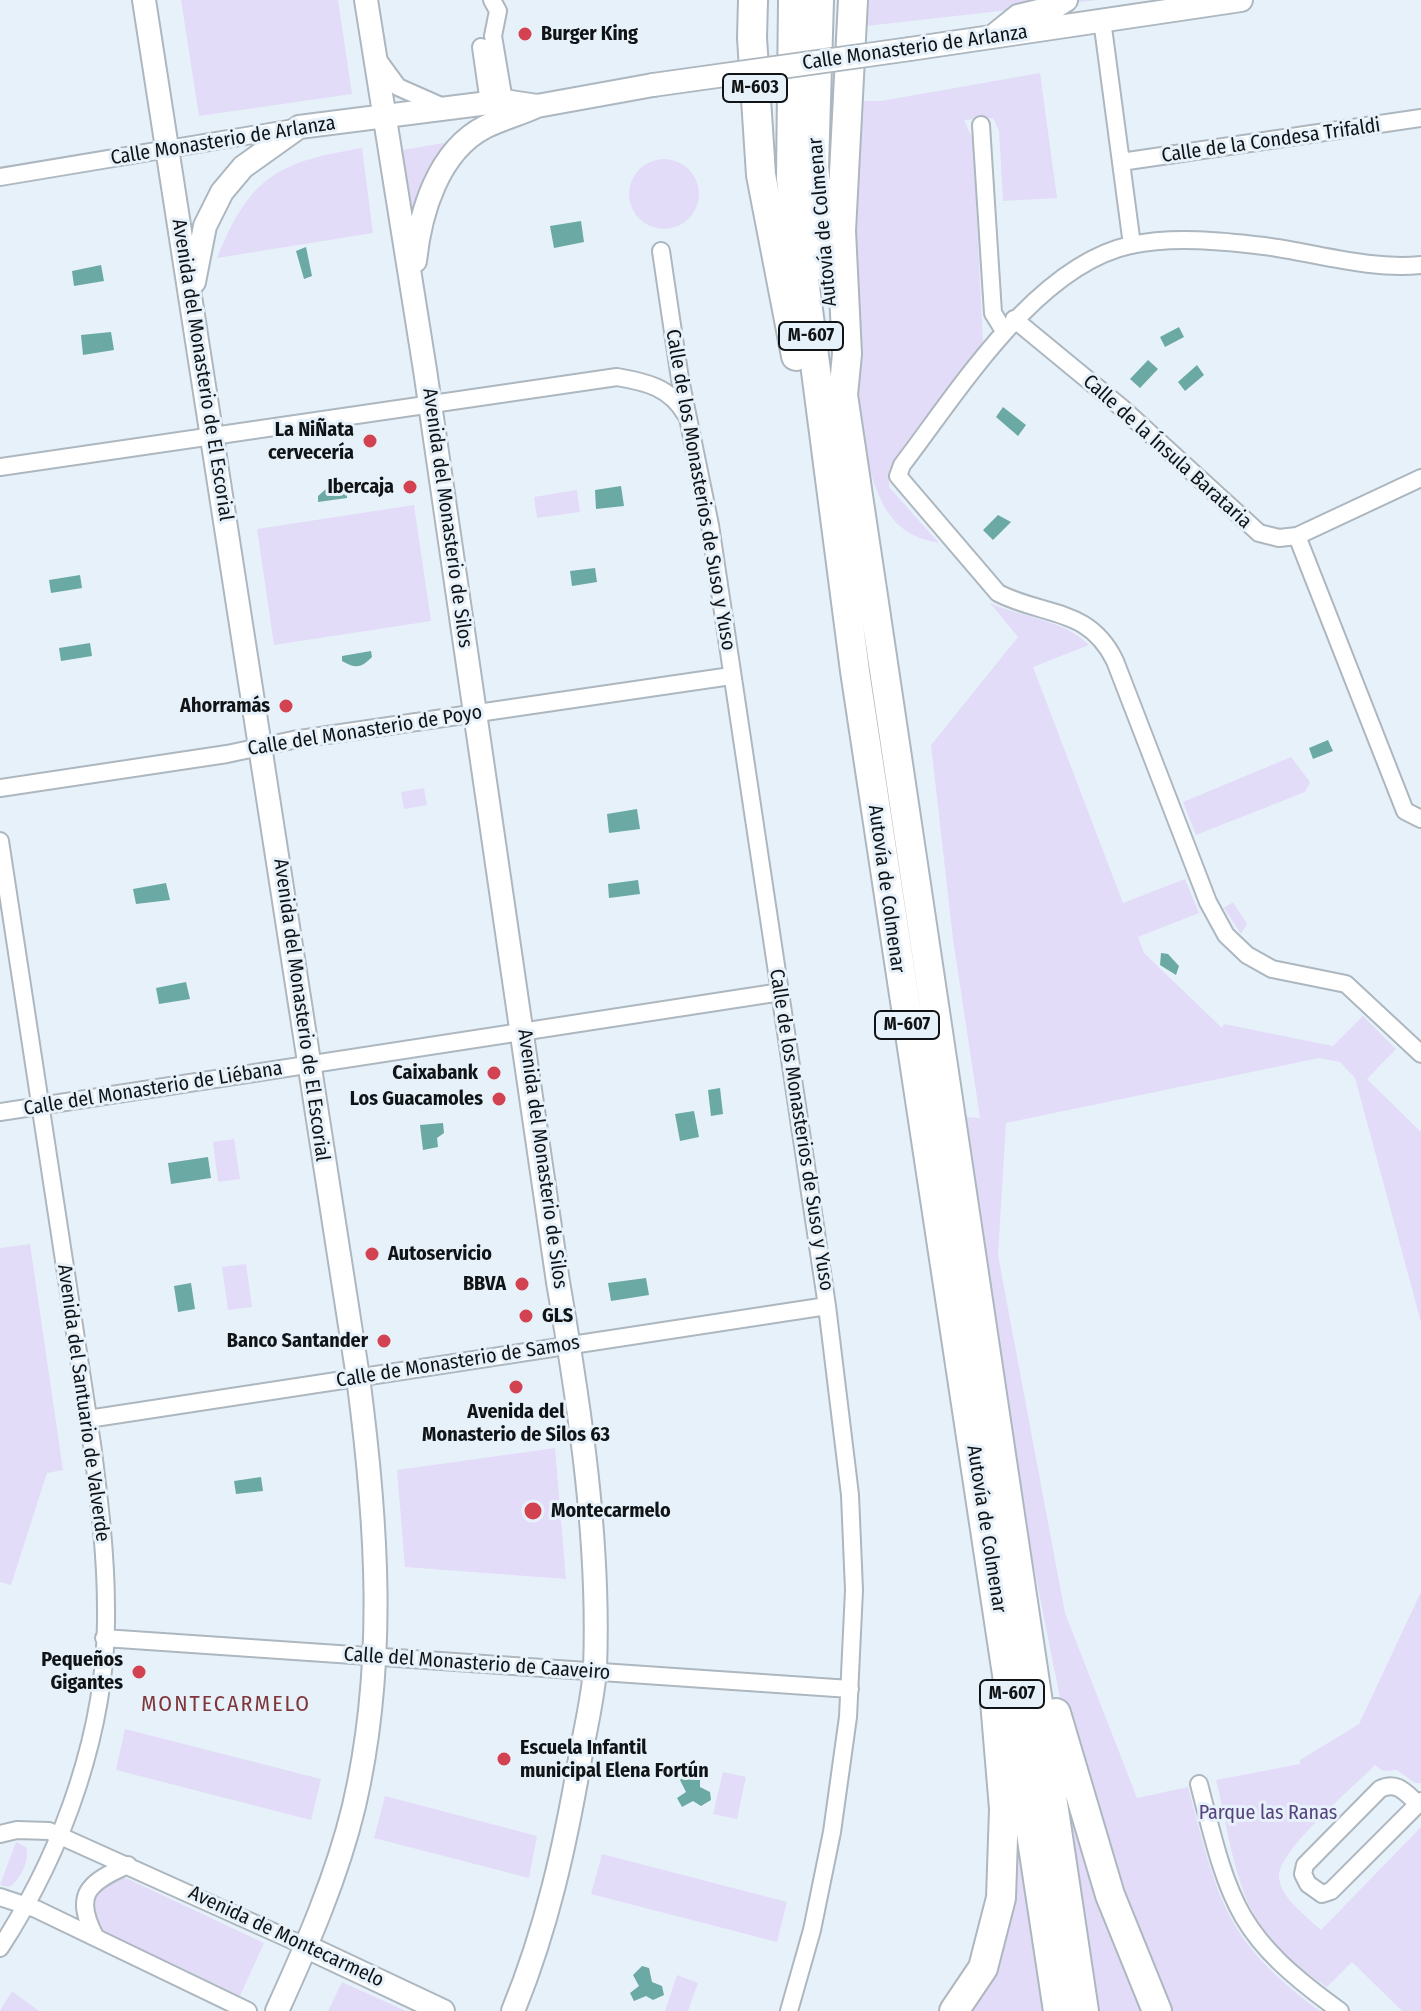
<!DOCTYPE html>
<html>
<head>
<meta charset="utf-8">
<style>
  body { margin:0 }
  canvas { display:block; background:#e7f1fa }
</style>
</head>
<body>
<canvas width="1421" height="2011"></canvas>
<script>
const ctx = document.querySelector('canvas').getContext('2d');
ctx.lineJoin = 'round';
function paint(path, color) {
  ctx.fillStyle = color;
  ctx.fill(path, 'evenodd');
}
function strokePath(path, color, width, dash) {
  ctx.strokeStyle = color;
  ctx.lineWidth = width;
  ctx.lineCap = dash ? 'butt' : 'round';
  ctx.setLineDash(dash || []);
  ctx.stroke(path);
}
function write(font, color, halo, rows, align = 'center') {
  ctx.font = font + ' "Fira Sans Condensed",sans-serif';
  ctx.lineWidth = 6;
  ctx.setLineDash([]);
  ctx.textBaseline = 'middle';
  ctx.strokeStyle = halo;
  ctx.fillStyle = color;
  for (const [text, x, y, turn = 0] of rows) {
    ctx.save();
    ctx.translate(x, y);
    ctx.rotate((+turn || 0) * Math.PI / 180);
    ctx.textAlign = isNaN(turn) ? turn : align;
    if (halo) ctx.strokeText(text, 0, 0);
    ctx.fillText(text, 0, 0);
    ctx.restore();
  }
}
paint(new Path2D(`
  M181,0H338L352,94L199,116Z
  M861,0H1098L857,27Z
  M1040,73L1057,198L1003,201L999,131L993,118L964,120L973,140L983,342L889,469V487L939,543C920,539 905,534 892,518C836,447 852,195 853,101H881Z
  M444,143L446,150L425,179L411,216L396,151Z
  M362,148L373,233L217,258C250,176 278,162 362,148Z
  M629 194a35 35 0 1 1 70 0a35 35 0 1 1-70 0Z
  M577,490L580,512L537,518L534,497Z
  M414,505L431,621L274,645L257,529Z
  M990,603C1023,618 1063,619 1089,645L1033,667L1123,903L1185,879L1199,913L1138,937L1144,953L1222,1028L1224,1024L1333,1046L1363,1016L1396,1049L1367,1079L1421,1132V1322L1355,1078L1340,1062L1319,1058L1006,1123L998,1255L1065,1613L1137,1798L1188,1787C1218,1898 1223,1940 1320,2011H1165L1128,1920L1062,1708L1025,1522L965,1117L980,1118L953,939L931,745L1018,637Z
  M1291,757L1310,782L1305,792L1196,835L1183,802Z
  M424,788L427,805L404,809L401,792Z
  M1233,902L1247,924L1241,934L1224,908Z
  M234,1139L240,1179L218,1182L213,1142Z
  M30,1244L63,1470L47,1473L11,1585L0,1582V1248Z
  M246,1264L252,1307L228,1310L222,1267Z
  M555,1448L566,1579L405,1567L397,1470Z
  M1421,1592V1783H1415L1397,1770L1383,1771L1375,1765C1355,1786 1278,1850 1279,1877C1280,1897 1307,1917 1321,1930L1421,1827V2011H1402L1352,1962L1327,1987C1312,1976 1295,1966 1282,1953C1235,1906 1231,1841 1216,1780L1300,1764V1760L1359,1724Z
  M125,1729L321,1779L311,1820L116,1770Z
  M723,1772L746,1777L737,1819L713,1814Z
  M1062,1774L1149,2011H1094Z
  M385,1796L537,1836L529,1878L374,1838Z
  M16,1842L26,1847C30,1861 21,1879 9,1887L0,1885Z
  M1014,1842L1019,1849L1043,2011H965Z
  M602,1854L787,1902L777,1942L591,1894Z
  M116,1877L128,1879L264,1943L240,1996L104,1931L92,1921L91,1895Z
  M677,1975L698,1983L688,2011H665Z
  M342,1982L406,2011H328Z
  M12,1991L39,2011H0Z`), '#e3dcf9');
paint(new Path2D(`
  M581,221L584,242L554,248L550,226Z
  M306,247L312,276L304,279L296,251Z
  M101,265L104,281L74,286L72,271Z
  M1179,327L1184,337L1165,347L1160,337Z
  M111,332L114,350L83,355L81,335Z
  M1148,360L1158,369L1140,388L1130,379Z
  M1197,365L1204,375L1185,391L1178,382Z
  M1003,407L1026,425L1018,436L996,417Z
  M621,486L624,506L596,509L595,490Z
  M337,487L347,492V498L318,502V496L327,488Z
  M998,515L1011,522L993,540L983,530Z
  M595,568L597,582L572,586L570,571Z
  M80,575L82,588L51,593L49,580Z
  M90,643L92,656L61,661L59,648Z
  M371,651L372,657C361,668 356,669 342,661V656Z
  M1328,740L1333,751L1313,759L1309,748Z
  M637,809L640,829L609,833L607,814Z
  M638,880L640,894L609,898L608,884Z
  M166,883L170,900L136,904L133,889Z
  M1161,953L1168,954L1179,966L1176,975L1160,965Z
  M186,982L190,999L159,1004L156,988Z
  M720,1088L723,1114L711,1116L708,1090Z
  M694,1111L699,1137L680,1141L675,1114Z
  M443,1123L444,1133L437,1138L438,1147L423,1150L420,1125Z
  M208,1157L211,1178L171,1184L168,1163Z
  M646,1278L649,1295L611,1301L608,1283Z
  M191,1283L195,1309L178,1312L174,1286Z
  M261,1477L263,1491L236,1494L234,1481Z
  M689,1771L700,1778V1787L710,1792L711,1800L701,1806L693,1801L682,1807L677,1798L686,1792L680,1780Z
  M642,1966L649,1968L652,1982L662,1986L664,1995L653,2000L646,1996L634,2001L630,1993L639,1986L633,1975Z`), '#6aa9a4');
const street = new Path2D(`
  M492,0L498,11L493,36L504,101
  M1102,20L1132,245
  M481,47L489,103
  M376,57L398,87L441,106
  M981,125L993,313L1004,331
  M1121,162L1421,118
  M0,177L294,128
  M661,251L680,379L710,525L827,1306L850,1495L854,1590L848,1717L832,1832L812,1930L789,2011
  M1421,265C1368,270 1317,253 1264,246C1222,241 1173,236 1131,245C1036,265 958,392 902,465L898,476L998,593C1045,617 1089,607 1115,661L1208,902L1226,935L1247,955L1272,969L1346,984L1421,1054
  M1014,319L1122,408L1259,533L1279,538L1297,536L1421,478
  M0,467L617,377C646,382 670,387 686,415
  M1297,536L1405,811L1421,819
  M0,788L227,754L293,740L731,676
  M0,841L92,1444C99,1499 106,1553 106,1609C108,1727 64,1850 0,1948
  M0,1112L781,992
  M88,1419L827,1306
  M104,1638L850,1689
  M1199,1784C1230,1905 1236,1936 1340,2011
  M1418,1804C1405,1792 1397,1781 1380,1789L1305,1865L1303,1874L1308,1884L1322,1894L1331,1891L1421,1801
  M0,1834L17,1830L49,1831L307,1947
  M0,1897L36,1909L248,2011
  M96,1938C73,1895 87,1883 128,1865`);
const secondary = new Path2D(`
  M144,0L358,1377C377,1521 387,1664 354,1806C337,1877 307,1945 277,2011
  M366,0L425,370L558,1282C580,1409 600,1540 595,1669C593,1699 585,1730 580,1759C565,1846 547,1928 513,2011
  M992,37L1018,16L1055,7L1066,0
  M910,49L1241,0
  M415,261C420,213 438,151 485,127C501,119 520,114 537,106
  M194,282L205,226L222,192L243,167L299,127L504,101L537,106L653,85
  M307,1947L443,2011`);
const highway = new Path2D(`
  M753,0L752,38L761,175L796,356
  M793,0L791,179L855,671L1058,2011
  M819,0L814,167L825,267
  M853,0L841,231L847,354L843,395L1084,2011
  M1056,1713L1110,1895L1157,2011
  M954,2011L983,1968L1001,1898L1004,1809L995,1701`);
strokePath(street, '#adb7bf', 20);
strokePath(secondary, '#adb7bf', 26);
strokePath(highway, '#adb7bf', 32);
strokePath(street, '#fff', 16);
strokePath(secondary, '#fff', 22);
strokePath(highway, '#fff', 28);
const secondaryBridge = new Path2D(`
  M653,85L910,49`);
strokePath(secondaryBridge, '#adb7bf', 26, []);
strokePath(secondaryBridge, '#fff', 22);
for (const [x, y, r, color] of [
  [525,34,8,"#d24251"],
  [370,441,8,"#d24251"],
  [410,487,8,"#d24251"],
  [286,706,8,"#d24251"],
  [494,1073,8,"#d24251"],
  [499,1099,8,"#d24251"],
  [372,1254,8,"#d24251"],
  [522,1284,8,"#d24251"],
  [526,1316,8,"#d24251"],
  [384,1341,8,"#d24251"],
  [516,1387,8,"#d24251"],
  [533,1511,10,"#d24251"],
  [139,1672,8,"#d24251"],
  [504,1759,8,"#d24251"]
]) {
  const dot = new Path2D();
  dot.arc(x, y, r, 0, 2 * Math.PI);
  ctx.fillStyle = color;
  ctx.fill(dot);
  strokePath(dot, '#e7f1fa', 3);
}
for (const [x, y, w] of [
  [755,88,64],
  [811,336,64],
  [907,1025,64],
  [1012,1694,64]
]) {
  const box = new Path2D();
  box.roundRect(x - w / 2, y - 14, w, 28, 6);
  ctx.fillStyle = '#e7f1fa';
  ctx.fill(box);
  strokePath(box, '#101416', 2);
}
write('bold 18px', '#101416', null, [
  ["M-603",755,88],
  ["M-607",811,336],
  ["M-607",907,1025],
  ["M-607",1012,1694]
]);
write('bold 20px', '#101416', '#e7f1fa', [
  ["Burger King",541,34,"left"],
  ["La NiÑata",354,430],
  ["cervecería",354,453],
  ["Ibercaja",394,487],
  ["Ahorramás",270,706],
  ["Caixabank",478,1073],
  ["Los Guacamoles",483,1099],
  ["Autoservicio",388,1254,"left"],
  ["BBVA",506,1284],
  ["GLS",542,1316,"left"],
  ["Banco Santander",368,1341],
  ["Avenida del",516,1412,"center"],
  ["Monasterio de Silos 63",516,1435,"center"],
  ["Montecarmelo",551,1511,"left"],
  ["Pequeños",123,1660],
  ["Gigantes",123,1683],
  ["Escuela Infantil",520,1748,"left"],
  ["municipal Elena Fortún",520,1771,"left"]
], 'right');
write('20px', '#101416', '#e7f1fa', [
  ["Calle Monasterio de Arlanza",915,48,-8],
  ["Calle Monasterio de Arlanza",223,141,-9],
  ["Calle de la Condesa Trifaldi",1271,141,-8],
  ["Autovía de Colmenar",823,222,-95],
  ["Avenida del Monasterio de El Escorial",202,370,81],
  ["Calle de la Ínsula Barataria",1167,452,42],
  ["Calle de los Monasterios de Suso y Yuso",700,490,80],
  ["Avenida del Monasterio de Silos",447,518,82],
  ["Calle del Monasterio de Poyo",365,731,-9],
  ["Autovía de Colmenar",886,889,82],
  ["Avenida del Monasterio de El Escorial",301,1010,82],
  ["Calle del Monasterio de Liébana",153,1089,-9],
  ["Calle de los Monasterios de Suso y Yuso",801,1130,81],
  ["Avenida del Monasterio de Silos",542,1159,82],
  ["Calle de Monasterio de Samos",458,1362,-9],
  ["Avenida del Santuario de Valverde",83,1403,82],
  ["Autovía de Colmenar",986,1529,81],
  ["Calle del Monasterio de Caaveiro",477,1664,4],
  ["Avenida de Montecarmelo",286,1937,25]
]);
write('20px', '#56437d', '#e7f1fa', [
  ["Parque las Ranas",1268,1813]
]);
ctx.letterSpacing = '2px';
write('22px', '#7e363a', '#e7f1fa', [
  ["MONTECARMELO",226,1705]
]);
ctx.letterSpacing = '0px';
</script>
</body>
</html>
